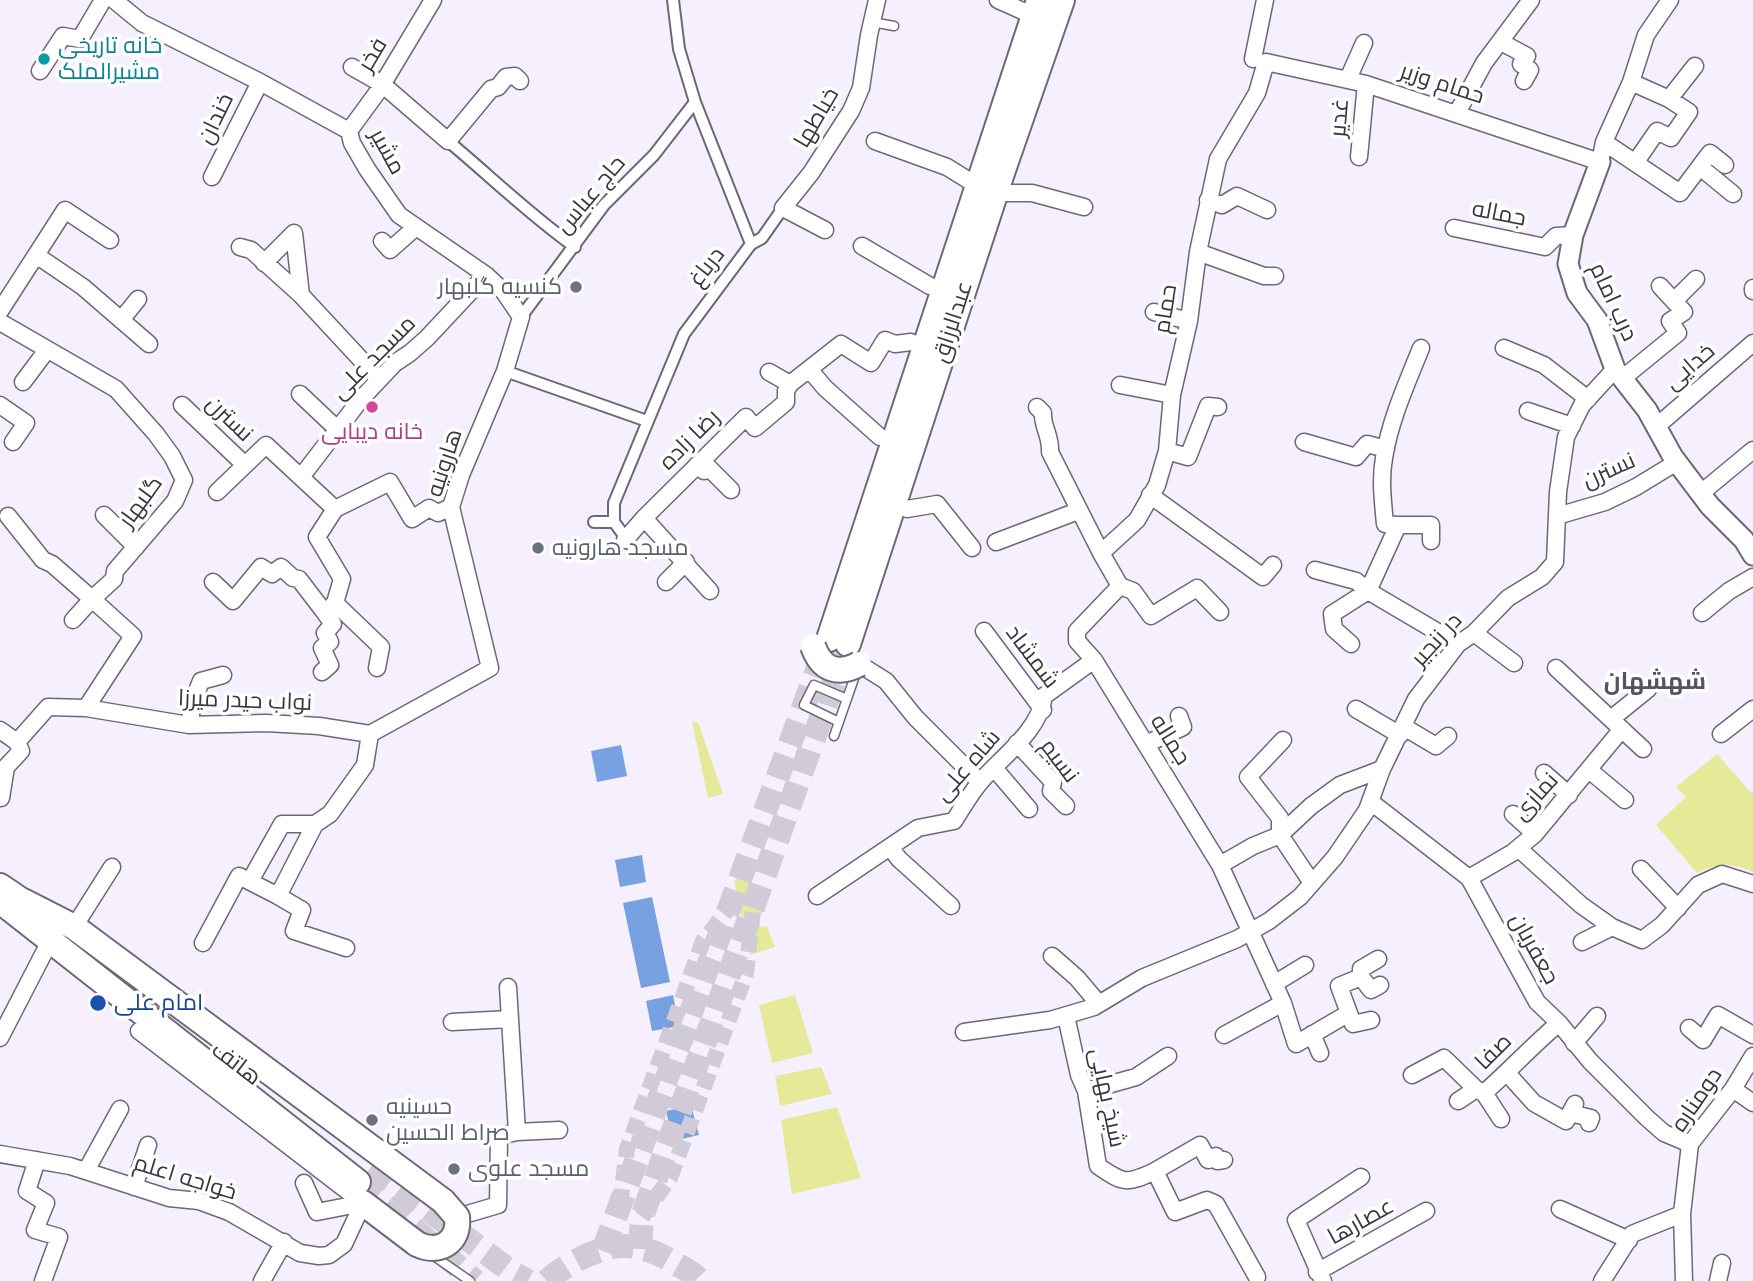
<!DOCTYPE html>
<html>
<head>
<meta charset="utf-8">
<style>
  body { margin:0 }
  canvas { display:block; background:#f6f0fe }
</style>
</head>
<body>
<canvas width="1753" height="1281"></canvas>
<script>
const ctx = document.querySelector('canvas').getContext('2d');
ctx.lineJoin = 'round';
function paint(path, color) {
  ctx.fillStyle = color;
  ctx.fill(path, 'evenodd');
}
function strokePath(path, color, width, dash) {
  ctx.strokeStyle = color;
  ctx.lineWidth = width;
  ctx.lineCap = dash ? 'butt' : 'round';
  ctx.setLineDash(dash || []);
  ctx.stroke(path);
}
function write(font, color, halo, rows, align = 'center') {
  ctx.font = font + ' "Noto Serif",Cairo,serif';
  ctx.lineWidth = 7;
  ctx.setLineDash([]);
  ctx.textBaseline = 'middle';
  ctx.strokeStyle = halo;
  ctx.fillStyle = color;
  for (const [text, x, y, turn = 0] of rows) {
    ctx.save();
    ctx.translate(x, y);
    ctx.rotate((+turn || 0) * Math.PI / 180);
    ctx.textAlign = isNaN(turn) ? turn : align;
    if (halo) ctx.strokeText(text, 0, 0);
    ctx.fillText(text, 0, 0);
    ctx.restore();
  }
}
paint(new Path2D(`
  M692,722H698L723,794L708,798Z
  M1717,754L1751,793L1753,792V872C1732,863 1718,863 1697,873L1656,825L1686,797L1676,787Z
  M749,876L763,914L742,919L734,880Z
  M767,926L775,947L750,955L745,929Z
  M795,995L813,1053L772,1063L759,1005Z
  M821,1067L832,1094L780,1106L775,1076Z
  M837,1107L861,1178L792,1194L781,1120Z`), '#e5e998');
paint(new Path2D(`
  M621,745L627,776L597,782L591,751Z
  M642,855L646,882L620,887L615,860Z
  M652,897L670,982L641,988L623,903Z
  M673,995L679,1026L652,1031L646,1001Z
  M691,1105L699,1135L673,1141L666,1111Z`), '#77a1e0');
strokePath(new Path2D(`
  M620,1205L627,1149L662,1054L703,941L730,907
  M642,1217L670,1178L746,974L753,910`), '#d0cbd7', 16, [16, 8]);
strokePath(new Path2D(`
  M371,1167L513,1273L528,1281
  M358,1182L475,1281
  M640,1249L642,1217L845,651
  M603,1251L827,643
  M547,1281C565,1264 601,1245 626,1246C641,1246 661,1254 673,1262C683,1268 693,1272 700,1281`), '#d0cbd7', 24, [24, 12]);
const service = new Path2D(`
  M872,22L894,26
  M839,722L804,705L814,685L847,699
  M834,736L857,670
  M431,1254L470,1281`);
const pedestrian = new Path2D(`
  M448,141C490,176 530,215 575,247
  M751,244L762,238L783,208
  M521,317L604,205L654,155L695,102
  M505,371L647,421
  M594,522H614
  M634,549L614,522V503L684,334L751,244L695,102L679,49L673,0`);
const minor = new Path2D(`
  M998,0L1034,16
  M1501,42L1527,56L1521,64L1530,70L1524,81
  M1253,59L1265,0
  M352,67L382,84L448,141L491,89L498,87L506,77L515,76L520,81
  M40,71L63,36L80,39L103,0
  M1348,79L1364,43
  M1631,82L1669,99L1689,112L1671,138L1657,131L1635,163
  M1669,99L1695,66
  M1457,113L1484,63L1531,0
  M349,131L379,90L433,0
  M875,141L947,167L968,180
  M1604,142L1680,193L1710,153L1725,165
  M1359,157L1366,84
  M1700,167L1733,194
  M212,177L260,82
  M1004,193H1032L1084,207
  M1208,200L1222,205L1237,196L1267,210
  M1454,228L1545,247L1556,236L1573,235
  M825,230L783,208L811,173L851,111L861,88L869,35L877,0
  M294,233L301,295
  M382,241L390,250L416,227
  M862,246L930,286
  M240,247L251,250L301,295L379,379
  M1198,252L1264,276H1275
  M36,255L83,287L149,344
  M264,263L294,233
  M1753,288V291
  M1674,301L1696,279
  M0,311L65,210L110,240
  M1154,312L1189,321
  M121,320L138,299
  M0,322L116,389L156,434L172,456L184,480L175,501L115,571L114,579L92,599L133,636L86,708
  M1504,348L1544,365L1588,399
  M809,369L825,388L880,437
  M769,372L790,384
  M1623,378L1678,333L1670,321L1684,312L1660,286
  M23,382L47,350
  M1120,385L1172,395
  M300,394L337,429
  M0,405L26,423L13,442
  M182,405L245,465
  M1037,407L1043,413C1042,427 1051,435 1050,452L1101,553L1120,586L1133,591L1151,616L1197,588L1220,612
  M1528,411L1572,426
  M1657,426L1753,343
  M1304,442L1356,457L1367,444L1386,449
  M1167,451L1188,457L1208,406L1218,407
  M697,465L704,471L708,467L731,490
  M301,477L361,399L395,363L410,353L427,338L486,275
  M217,492L266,445L335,509L390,482L412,519L429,508L438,513L451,507
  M1701,493L1753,450
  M1150,495L1263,577L1273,565
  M335,509L317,537L342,579L335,603L381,647L377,668
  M907,509L937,504L972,548
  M104,515L136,547
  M8,516L43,560L52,564L92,599L73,620
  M1557,516L1605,502L1636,487L1677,462
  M644,518L710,591
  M1398,525H1431V541
  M625,540L644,518L746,417L755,428L786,402V391L790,384L841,344L871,363L885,340L895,344L911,342
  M996,542L1078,511
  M1101,553L1137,520L1157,485L1167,451L1172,395L1189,321L1198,252L1218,159L1257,93L1266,62L1366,84L1600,162L1604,142L1631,82L1646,35L1670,0
  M1315,570L1356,581L1368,591L1458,644
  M213,582L233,601L261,567L272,574L281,567L293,578L299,579L325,613L335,603
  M666,582L686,562
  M1120,586L1077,631V641L1094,660L1220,865L1283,1003L1296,1044L1349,1013
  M1702,613L1729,591L1753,577
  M984,631L1043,710
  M1474,633L1514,663
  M1351,644L1334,629L1332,614L1368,591L1398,525L1385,524C1383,502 1380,480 1384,458C1390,420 1407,383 1421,348
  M859,664L886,681L915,717L980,782
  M1556,668L1643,749
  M322,672L330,665L322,648L330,642L325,633L333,624L325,613
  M1356,709L1400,735
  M1611,719L1648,689
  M189,725L194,699L201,681L223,675
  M1404,727L1436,746L1448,736
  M0,730L17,742L48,707L86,708L189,725L266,723L319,726L370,734L490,668L451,507L461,475L505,371L521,317L504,292L486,275L399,215L367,169L352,143L349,131L260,82L142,23L114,0
  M1721,734L1753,709
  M1283,740L1248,777L1280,818V835L1312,883
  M1017,743L1053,782L1051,791L1066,806
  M1146,744L1183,727L1179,716
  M994,768L1029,809
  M1589,770L1625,800
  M1544,773L1569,795
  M1,798L6,767L21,751L17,742
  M1371,802L1469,878L1537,1002L1559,1023L1590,1061L1647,1118L1664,1133L1690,1144
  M1513,814L1535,834
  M890,847L899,859L951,906
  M1518,848L1581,905L1612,927L1642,940L1662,925L1698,885L1722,874L1753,884
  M1220,865L1253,846L1280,835L1311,806L1340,785L1382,769
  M1641,869L1678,908
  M1469,878L1512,853L1535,834L1622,729
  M250,881L282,824H315
  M278,896L302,910L294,931L346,948
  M817,896L918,828L954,821C963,807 971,792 982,780C1004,755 1040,730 1044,696L1094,660
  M74,927L112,867
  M1582,942L1612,927
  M203,943L239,876L278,896L315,824L330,814L365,765L370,734
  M1052,956L1077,978L1099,1004
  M1361,977L1371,990L1380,985
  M1274,984L1305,965
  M1066,1016L1079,1075L1086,1091L1098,1166C1124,1184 1127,1184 1155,1171L1175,1212L1207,1200L1216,1204L1257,1277
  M1371,1020L1353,1024L1339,986L1361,977V969L1378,959
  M452,1022L510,1019
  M1689,1028L1703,1040L1718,1015L1753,1035
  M139,1031L363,1203
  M964,1032L1050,1020L1094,1007L1142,978L1237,939L1269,921L1300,897L1335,857L1367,810L1382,769L1416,699L1458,644L1474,633L1508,598L1542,577L1555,562L1558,492L1566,437L1582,405L1615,369
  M1312,1034L1320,1053
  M1224,1035L1283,1003
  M0,1038L50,941
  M1574,1043L1597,1016
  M1507,1073L1534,1103L1566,1121L1575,1104
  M1412,1075L1444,1058L1476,1089
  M1733,1089L1753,1103
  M1086,1091L1136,1077L1168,1056
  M1484,1093L1501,1119
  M1458,1101L1476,1089L1484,1093C1510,1070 1533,1045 1559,1023
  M1570,1113L1591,1118L1589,1123
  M517,1132L559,1130
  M0,1154L70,1166L169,1198L199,1201L229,1212L300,1253L319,1256L329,1255L344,1244L363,1203
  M37,1160L27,1191L46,1203L35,1230L59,1237L43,1281
  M86,1171L120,1109
  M1155,1171L1200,1145L1208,1160L1216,1156L1217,1161L1224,1160
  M304,1183L317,1212L363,1203
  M134,1187L148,1145
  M1560,1209L1629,1240
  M457,1217L498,1205L499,1136L517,1132L508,987
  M1317,1272L1426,1211
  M262,1281L284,1242
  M1323,1281L1296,1220L1361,1177
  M1602,1281L1632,1234L1682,1214
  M1684,1281L1682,1214L1690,1144L1733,1089L1753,1056
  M1718,1281L1722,1263`);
const tertiary = new Path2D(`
  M1600,162L1573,235L1568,264L1577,293L1597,320L1615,369L1647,410L1673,457L1710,506L1744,540L1753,555`);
const primary = new Path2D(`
  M829,639L1039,0
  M848,644L1002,173L1062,0
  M0,886L34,909
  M23,901L74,927L443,1201
  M5,905L358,1182
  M363,1203L417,1244`);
strokePath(service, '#6e6776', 11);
strokePath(pedestrian, '#6e6776', 14);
strokePath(minor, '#6e6776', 19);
strokePath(tertiary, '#6e6776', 23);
strokePath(primary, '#6e6776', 28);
strokePath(service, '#fff', 8);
strokePath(pedestrian, '#fff', 10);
strokePath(minor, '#fff', 16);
strokePath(tertiary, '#fff', 19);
strokePath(primary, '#fff', 24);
const primaryBridge = new Path2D(`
  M813,646C821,669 837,676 859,664
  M417,1244C439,1255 460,1242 457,1217L443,1201`);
strokePath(primaryBridge, '#6e6776', 28, []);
strokePath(primaryBridge, '#fff', 24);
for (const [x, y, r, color] of [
  [44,59,7,"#0f9aa8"],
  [576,287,7,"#6b7280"],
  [372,407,7,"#d1479c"],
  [538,548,7,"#6b7280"],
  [98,1003,9,"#1a4fb4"],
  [372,1120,7,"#6b7280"],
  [454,1169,7,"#6b7280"]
]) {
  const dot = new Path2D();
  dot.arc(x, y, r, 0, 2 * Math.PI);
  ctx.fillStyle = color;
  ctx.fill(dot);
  strokePath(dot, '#fff', 2.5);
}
write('23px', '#0d838f', '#fff', [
  ["خانه تاریخی",58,46],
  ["مشیرالملک",58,72]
], 'left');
write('23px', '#39363d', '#fff', [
  ["فخر",373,55,-59],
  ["حمام وزیر",1442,84,18],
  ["خیاطها",817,118,-60],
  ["غدیر",1340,118,-85],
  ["خندان",216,119,-64],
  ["مشیر",387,152,61],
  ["حاج عباس",591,195,-50],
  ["جماله",1499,214,11],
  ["درباغ",707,267,-52],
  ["درب امام",1613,302,65],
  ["حمام",1166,309,-81],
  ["عبدالرزاق",953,322,-72],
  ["مسجد علی",374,358,-45],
  ["خدایی",1690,367,-41],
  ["نسترن",229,419,44],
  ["رضا زاده",690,440,-45],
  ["هارونیه",445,463,-72],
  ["نسترن",1609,471,-24],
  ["گلبهار",141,502,-54],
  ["در زنجیر",1437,640,-48],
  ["شمشاد",1032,657,53],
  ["نواب حیدر میرزا",245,701,2],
  ["جماله",1170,740,58],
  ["نسیم",1059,761,53],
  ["شاه علی",968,766,-49],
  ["نمازی",1536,797,-48],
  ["جعفریان",1534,949,61],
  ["صفا",1494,1052,-45],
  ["هاتف",236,1064,37],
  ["شیخ بهایی",1107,1098,78],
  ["دومناره",1697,1100,-56],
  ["خواجه اعلم",185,1178,17],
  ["عصارها",1361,1222,-29]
]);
write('23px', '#5b616d', '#fff', [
  ["کنسیه گلبهار",562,287,"right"],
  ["مسجد هارونیه",552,548],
  ["حسینیه",386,1107],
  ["صراط الحسین",386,1133],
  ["مسجد علوی",468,1169]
], 'left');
write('23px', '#b23c85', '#fff', [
  ["خانه دیبایی",372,432]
]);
write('23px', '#164399', '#fff', [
  ["امام علی",114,1003]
], 'left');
write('bold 24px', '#585160', '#fff', [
  ["شهشهان",1655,682]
]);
</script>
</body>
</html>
